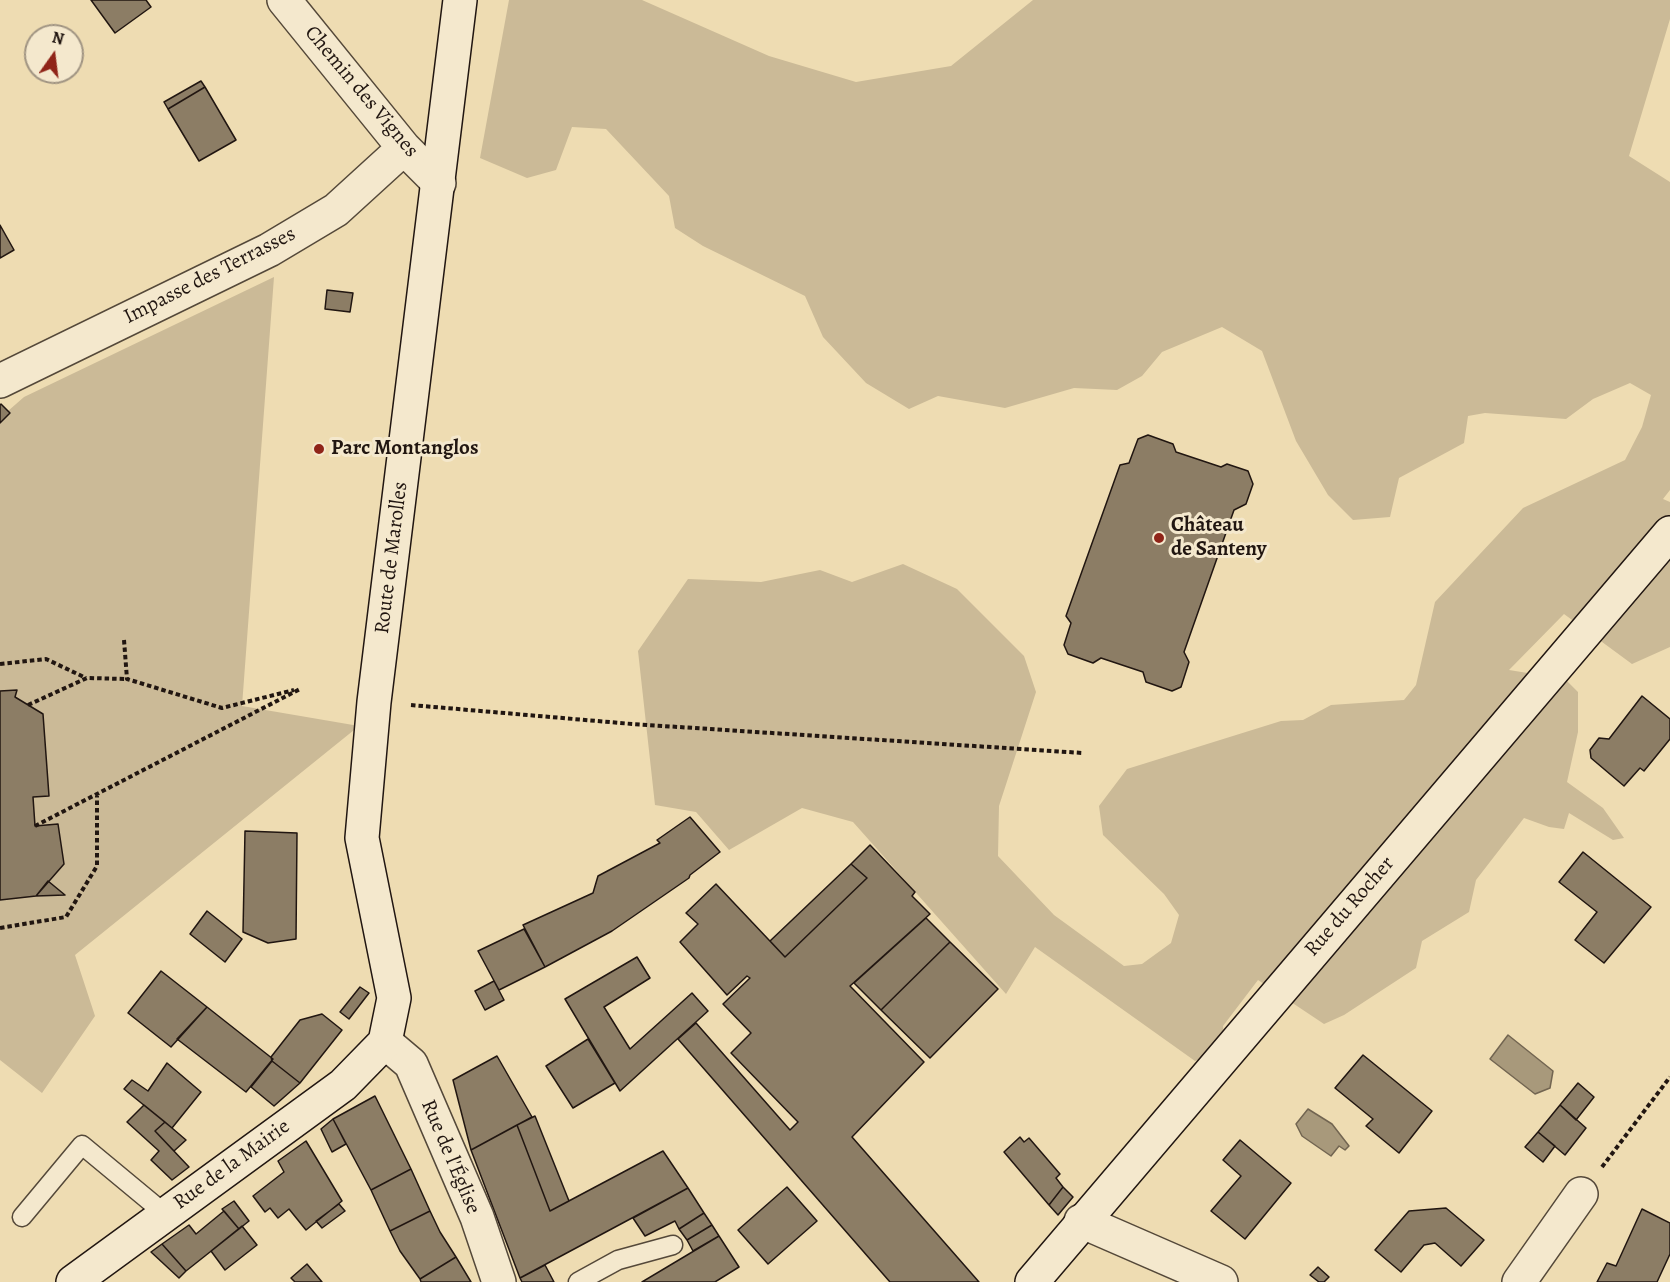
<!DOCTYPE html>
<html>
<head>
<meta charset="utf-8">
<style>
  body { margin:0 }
  #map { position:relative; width:1670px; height:1282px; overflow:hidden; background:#eedcb2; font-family:Alegreya,serif }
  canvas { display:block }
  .north { position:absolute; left:24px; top:24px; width:60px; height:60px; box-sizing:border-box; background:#f4e8cd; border:2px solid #a09482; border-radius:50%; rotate:14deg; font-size:16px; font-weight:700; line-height:24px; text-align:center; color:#211611 }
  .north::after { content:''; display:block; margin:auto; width:21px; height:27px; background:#8f2418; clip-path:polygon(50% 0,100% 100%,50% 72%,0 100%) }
</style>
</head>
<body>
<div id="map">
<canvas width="1670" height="1282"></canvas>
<div class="north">N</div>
</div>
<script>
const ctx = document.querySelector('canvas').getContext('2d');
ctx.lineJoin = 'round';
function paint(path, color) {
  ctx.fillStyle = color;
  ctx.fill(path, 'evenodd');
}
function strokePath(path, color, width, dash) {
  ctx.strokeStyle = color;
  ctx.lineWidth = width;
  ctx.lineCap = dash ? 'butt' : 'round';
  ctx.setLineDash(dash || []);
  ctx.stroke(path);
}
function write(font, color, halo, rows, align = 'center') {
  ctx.font = font + ' Alegreya,serif';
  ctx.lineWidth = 6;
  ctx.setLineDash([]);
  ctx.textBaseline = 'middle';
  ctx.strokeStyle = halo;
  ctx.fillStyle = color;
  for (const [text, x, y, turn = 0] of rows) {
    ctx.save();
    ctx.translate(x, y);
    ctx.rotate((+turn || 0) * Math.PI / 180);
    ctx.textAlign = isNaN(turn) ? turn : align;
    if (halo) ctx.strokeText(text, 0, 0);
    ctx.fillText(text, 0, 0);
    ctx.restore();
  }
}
paint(new Path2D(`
  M509,0H642L769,56L856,82L951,66L1033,0H1670V19L1629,156L1670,182V490L1663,499L1670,502V647L1632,664L1564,614L1509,670L1565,679L1578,692V732L1567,782L1603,808L1624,838L1613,840L1569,813L1564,829L1549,827L1524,818L1476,880L1469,912L1422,941L1416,968L1344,1015L1324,1024L1258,980L1223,1026L1224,1038L1215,1054L1195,1061L1035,947L1006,994L853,822L802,808L729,850L696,812L655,805L638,651L688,579L761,582L820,570L852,582L903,564L957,589L1024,656L1036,692L999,806L998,856L1054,915L1124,966L1142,964L1171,943L1179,915L1164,894L1103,835L1099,806L1127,769L1281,721L1303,720L1331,705L1404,700L1416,685L1435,602L1523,508L1625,460L1642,427L1651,395L1630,383L1593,399L1566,419L1485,413L1468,416L1464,443L1399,478L1390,517L1353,520L1328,495L1296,441L1262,351L1222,327L1162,352L1142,376L1117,390L1074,388L1005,408L938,396L909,409L866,383L823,337L805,296L703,246L675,228L669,196L606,129L572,127L556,170L527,178L480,158Z
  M274,277L242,706L359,726L75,955L95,1016L42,1093L0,1060V418L24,397Z`), '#cbba97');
const water = new Path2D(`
  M1508,1035L1553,1071L1550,1088L1535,1094L1490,1059Z
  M1308,1109L1332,1124L1349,1146L1345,1150L1339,1146L1331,1156L1302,1136L1296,1124Z`);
paint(water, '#a8997b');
strokePath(water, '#726551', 1.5);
const building = new Path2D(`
  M91,0H146L151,7L115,33Z
  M201,81L205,87L168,109L164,102Z
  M205,87L236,140L199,161L168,109Z
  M0,225L14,250L0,258Z
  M327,290L353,293L350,312L325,309Z
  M1,404L10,413L0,423V405Z
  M1148,435L1173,444L1176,452L1221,467L1227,464L1248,471L1253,484L1246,504L1234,510L1184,652L1189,662L1181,687L1172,691L1146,682L1143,672L1101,658L1093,663L1068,654L1064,645L1071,623L1066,616L1120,465L1129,463L1138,439Z
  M17,690L15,697L43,714L49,796L33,797L35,826L58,824L64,864L36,896L0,900V691Z
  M1642,696L1670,719V739L1644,771L1640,768L1624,786L1591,758L1590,750L1599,738L1609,739Z
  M690,817L720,852L690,875L689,878L612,931L545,967L523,925L593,893L598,876L660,843L657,840Z
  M245,831L297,833L296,939L268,943L243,932Z
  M870,845L915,892L912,896L930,914L850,986L924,1062L852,1137L979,1282H890L678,1039L696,1023L790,1130L798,1122L731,1053L751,1033L723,1004L750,978L747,976L727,995L680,942L698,924L686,913L716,884L785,957L867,878L851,864Z
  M1583,852L1651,907L1604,963L1575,940L1597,912L1559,882Z
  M851,864L867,878L785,957L770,941Z
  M48,881L65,895L36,896Z
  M207,911L242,939L225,962L190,934Z
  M926,918L950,942L881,1010L854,983Z
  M524,929L545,967L499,990L478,951Z
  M950,942L998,989L930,1058L881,1010Z
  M637,957L650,978L604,1007L630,1049L692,993L708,1011L620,1091L565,999Z
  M161,971L207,1007L171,1047L128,1013Z
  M494,981L504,1000L485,1010L475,991Z
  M360,987L369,993L349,1019L340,1012Z
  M207,1007L273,1059L246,1092L177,1039Z
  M322,1014L342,1030L300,1083L272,1061L271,1057L300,1020Z
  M588,1039L615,1083L573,1108L546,1066Z
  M1363,1055L1432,1111L1399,1153L1366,1126L1373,1119L1335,1088Z
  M497,1056L532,1117L471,1150L453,1080Z
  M272,1061L300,1083L274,1106L251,1087Z
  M167,1063L201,1092L172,1128L124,1089L132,1080L148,1091Z
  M1578,1083L1594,1097L1576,1120L1560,1105Z
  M375,1096L411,1169L371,1190L333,1119Z
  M144,1105L165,1122L155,1131L189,1167L172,1180L151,1160L159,1151L127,1122Z
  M1560,1105L1586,1128L1565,1155L1538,1132Z
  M535,1116L569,1201L550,1211L517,1125Z
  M333,1119L346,1144L332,1152L321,1129Z
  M165,1122L186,1140L174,1151L155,1131Z
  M517,1125L550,1211L663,1151L688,1188L520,1278L471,1150Z
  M1538,1132L1555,1146L1543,1162L1525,1147Z
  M1020,1137L1024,1142L1029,1138L1060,1174L1056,1178L1063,1187L1049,1205L1004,1152Z
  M1240,1140L1291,1183L1245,1239L1211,1211L1241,1176L1223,1160Z
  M306,1141L342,1201L306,1230L289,1209L278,1218L270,1208L265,1212L253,1196L284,1172L278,1161Z
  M411,1169L430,1211L390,1231L371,1190Z
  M787,1187L817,1221L768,1264L738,1230Z
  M1063,1187L1073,1197L1058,1215L1049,1205Z
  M688,1188L704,1213L679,1229L675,1221L645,1236L633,1218Z
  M234,1201L249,1221L239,1229L222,1209Z
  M339,1204L345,1211L322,1228L316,1221Z
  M1446,1208L1484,1240L1461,1266L1435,1243L1424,1245L1401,1272L1375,1250L1409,1211Z
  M1642,1209L1670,1223V1254L1657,1282H1597L1607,1263L1616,1266Z
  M224,1211L239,1229L186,1271L162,1244L189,1225L196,1234Z
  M430,1211L440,1232L456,1257L420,1279L400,1251L390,1231Z
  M704,1213L712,1225L687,1240L679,1229Z
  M712,1225L719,1236L693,1251L687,1240Z
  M242,1226L257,1245L225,1270L211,1251Z
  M719,1236L739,1267L715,1282H642Z
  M162,1244L186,1271L179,1278L151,1252Z
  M456,1257L471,1282H421L420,1279Z
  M307,1264L322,1282H295L291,1278Z
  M545,1265L554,1282H522L520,1278Z
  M1318,1267L1329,1277L1324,1282H1319L1310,1275Z`);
paint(building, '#8c7d65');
strokePath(building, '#211611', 1.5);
const lane = new Path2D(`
  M22,1217L82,1145L164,1213
  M578,1282L618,1260L673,1245`);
const street = new Path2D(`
  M284,0L404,148L439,183
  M0,381L269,250L336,210L404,148
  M385,1042L411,1064L477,1217L499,1282
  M1081,1221L1221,1282
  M1519,1282L1581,1194`);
const secondary = new Path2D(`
  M73,1282L343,1085L385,1042L394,998L362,838L374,702L460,0
  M1032,1282L1670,533`);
strokePath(lane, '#544839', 21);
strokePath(street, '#544839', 36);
strokePath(secondary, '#211611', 36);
strokePath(new Path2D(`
  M124,640L127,679L222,708L294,690
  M0,664L46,659L86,678
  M28,705L87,678L127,679
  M411,705L632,724L1083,753
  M35,826L300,689
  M0,928L66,917L97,866V794
  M1602,1167L1670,1077`), '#211611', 4, [4.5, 3]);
strokePath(lane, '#f4e8cd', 18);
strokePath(street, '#f4e8cd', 33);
strokePath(secondary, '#f4e8cd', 33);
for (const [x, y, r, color] of [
  [319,449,6,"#8f2418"],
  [1159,538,6,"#8f2418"]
]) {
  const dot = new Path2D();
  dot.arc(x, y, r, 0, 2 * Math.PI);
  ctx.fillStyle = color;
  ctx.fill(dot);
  strokePath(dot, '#f4e8cd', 2);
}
write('21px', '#211611', '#f4e8cd', [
  ["Chemin des Vignes",361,92,50],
  ["Impasse des Terrasses",210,276,-27],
  ["Route de Marolles",392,558,-83],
  ["Rue du Rocher",1350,907,-49],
  ["Rue de l'Église",450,1157,67],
  ["Rue de la Mairie",232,1165,-36]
]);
write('bold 21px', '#211611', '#f4e8cd', [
  ["Parc Montanglos",331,449],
  ["Château",1171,526],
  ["de Santeny",1171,550]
], 'left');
</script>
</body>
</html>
